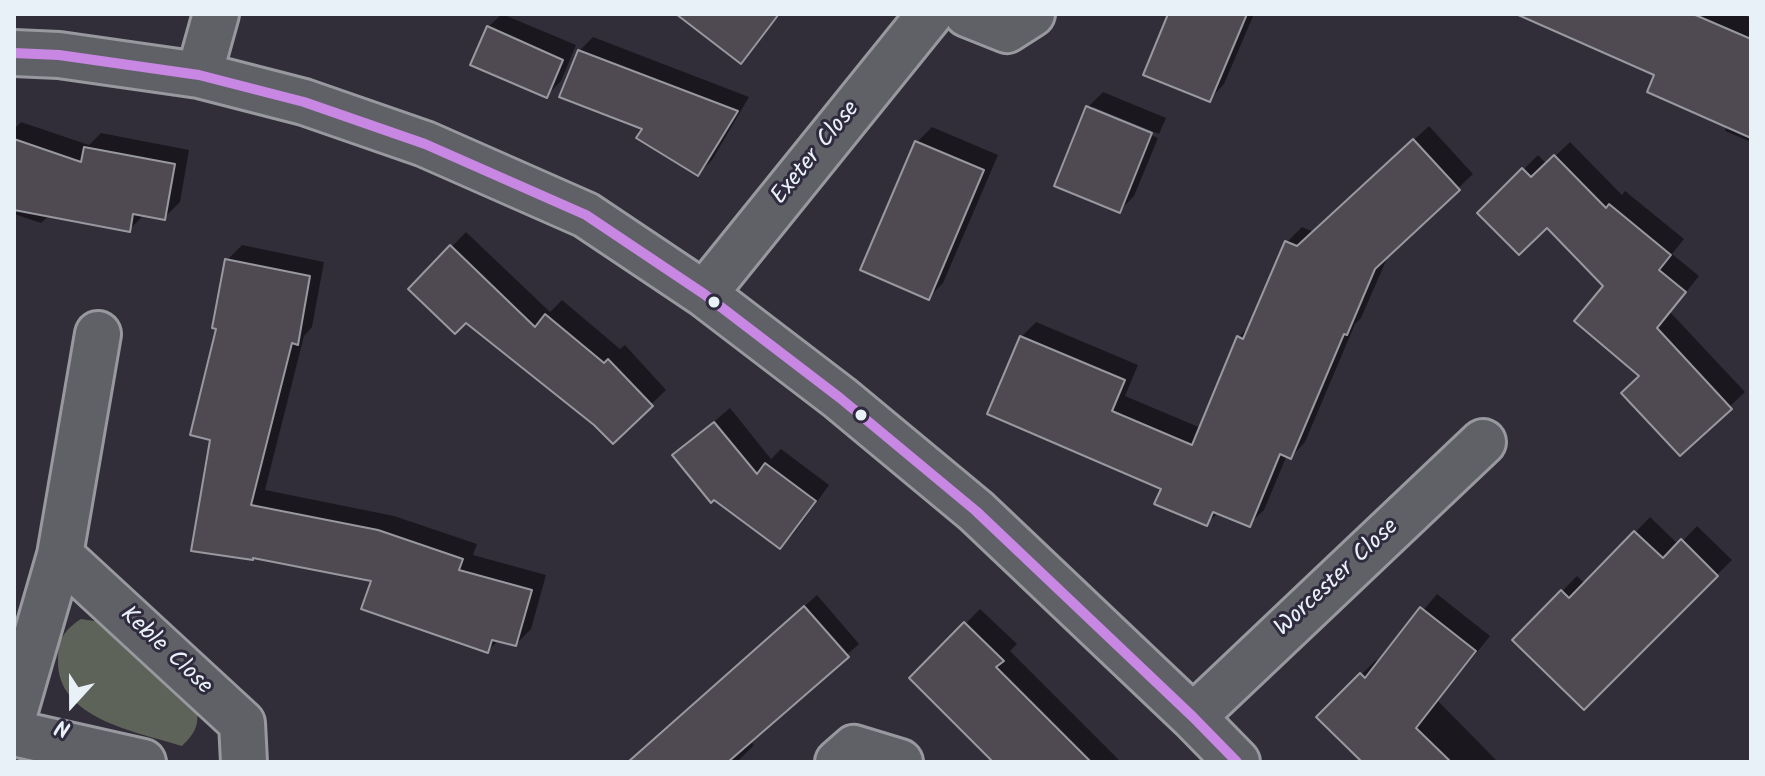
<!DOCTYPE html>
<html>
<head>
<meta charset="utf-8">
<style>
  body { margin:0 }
  #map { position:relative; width:1765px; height:776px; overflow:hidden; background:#312e39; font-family:Kalam,sans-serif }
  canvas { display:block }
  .frame { position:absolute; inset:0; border:16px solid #e8f1f8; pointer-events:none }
  .north { position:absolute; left:32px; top:664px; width:80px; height:80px; -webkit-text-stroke:6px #2f2a3d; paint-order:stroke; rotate:201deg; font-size:22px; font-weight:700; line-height:32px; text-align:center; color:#e8f1f8 }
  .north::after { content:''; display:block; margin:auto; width:28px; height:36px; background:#e8f1f8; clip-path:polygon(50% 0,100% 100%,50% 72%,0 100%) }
</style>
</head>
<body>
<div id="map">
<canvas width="1765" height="776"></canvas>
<div class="frame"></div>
<div class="north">N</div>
</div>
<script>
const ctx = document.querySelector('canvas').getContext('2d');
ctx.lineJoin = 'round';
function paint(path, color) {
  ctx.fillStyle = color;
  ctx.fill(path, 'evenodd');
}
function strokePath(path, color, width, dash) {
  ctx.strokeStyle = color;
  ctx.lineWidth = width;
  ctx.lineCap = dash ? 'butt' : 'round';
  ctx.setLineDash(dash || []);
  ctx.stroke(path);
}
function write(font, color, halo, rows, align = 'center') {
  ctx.font = font + ' Kalam,sans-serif';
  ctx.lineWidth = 6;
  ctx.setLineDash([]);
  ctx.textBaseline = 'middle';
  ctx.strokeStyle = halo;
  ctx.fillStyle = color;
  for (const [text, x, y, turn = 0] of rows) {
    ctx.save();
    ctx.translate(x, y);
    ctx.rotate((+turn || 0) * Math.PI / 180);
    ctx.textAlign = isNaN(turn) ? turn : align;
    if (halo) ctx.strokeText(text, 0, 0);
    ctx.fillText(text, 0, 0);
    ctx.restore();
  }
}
paint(new Path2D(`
  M81,619L114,624L197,710C199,727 194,734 182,746C138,732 56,719 58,660C58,640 64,630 81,619Z`), '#5e6359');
paint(new Path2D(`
  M502,14L576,45L561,81L546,96L488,27Z
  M679,14H781L741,61Z
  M1170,14H1254L1224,84L1210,99Z
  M1523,14H1742L1751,18V142L1725,131L1727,126L1657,74Z
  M593,37L749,97L712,160L698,174L644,128L579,51Z
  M1103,92L1166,118L1159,134L1093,107V111L1158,138L1134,196L1119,211L1088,107Z
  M21,122L89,145L101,133L189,150L180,202L165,217L145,214L129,230L50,215L41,223L14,214V129Z
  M1429,126L1473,174L1389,254L1361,318L1355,324L1305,442L1291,457L1287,455L1264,510L1249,524L1219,512L1206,524L1163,488L1021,337L1036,322L1138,365L1125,396L1201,428L1239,337L1251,325L1287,242L1302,227L1314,232Z
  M932,127L998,155L943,283L928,298L917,142Z
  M1570,142L1622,195L1625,191L1684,239L1672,254L1699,276L1670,312L1745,392L1680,454L1641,375L1605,286L1547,225L1480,213L1538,155L1547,164Z
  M466,232L550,312L562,300L620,349L625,345L666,390L613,441L596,423L466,320L411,289Z
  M242,245L324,262L312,327L304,336L265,490L394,516L477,544L473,555L546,575L531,629L516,644L499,640L487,651L373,580L254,556L213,438L218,328L227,260Z
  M730,408L771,459L781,449L829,485L795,532L780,547L675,455Z
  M1650,517L1679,545L1697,526L1732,560L1584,707L1515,640L1577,576L1585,584Z
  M1437,594L1490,636L1438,701L1498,762H1366L1319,717L1376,660L1379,663Z
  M817,595L859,644L750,740L754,745L737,762H631Z
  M980,609L1017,644L1010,651L1121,762H996L912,678Z`), '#0007');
const building = new Path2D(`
  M676,14H779L741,64Z
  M1168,14H1247L1210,102L1143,75Z
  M1516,14H1693L1751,39V138L1647,92L1654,75Z
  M487,26L563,60L547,98L470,65Z
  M578,50L738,111L698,176L636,138L642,129L559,97Z
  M1086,106L1152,133L1120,213L1054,186Z
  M14,139L81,162L84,147L175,164L165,220L133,214L130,232L14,210Z
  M1413,139L1460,190L1375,269L1347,335L1344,334L1291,459L1280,454L1250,527L1213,512L1207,526L1154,504L1161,489L987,414L1020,336L1125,380L1112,411L1192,445L1237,336L1243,339L1285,241L1297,246Z
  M915,141L984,170L929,300L860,270Z
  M1554,155L1606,208L1609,204L1671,255L1659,270L1686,292L1657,328L1732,409L1680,456L1621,393L1639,376L1574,321L1603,286L1547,228L1519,255L1477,213L1522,168L1531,177Z
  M450,245L535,327L545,314L604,363L608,359L653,406L613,444L594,425L466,323L455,334L408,289Z
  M225,259L310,276L298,345L292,343L251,505L378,530L463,559L459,570L532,590L516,646L492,640L488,653L361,609L371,581L253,558V560L191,551L210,440L190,435L216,329L212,328Z
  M714,422L757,474L765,463L816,501L780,549L714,500L711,503L672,455Z
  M1634,531L1663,558L1681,539L1718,576L1584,710L1512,640L1561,590L1569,598Z
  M804,606L849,657L728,762H628Z
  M1420,607L1476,651L1416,728L1451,762H1362L1316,717L1360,673L1365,678Z
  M964,622L1004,661L996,667L1091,762H993L909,678Z`);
paint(building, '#4f4952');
strokePath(building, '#98999f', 2);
const minor = new Path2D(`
  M967,14L1007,30L1032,14
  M14,53L59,55L199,75L304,102L425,144L586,215L704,294L840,398L976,511L1193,717L1237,762
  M199,75L216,14
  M704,294L930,14
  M60,555L242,723L244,762
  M14,714L60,555L98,334
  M1193,717L1483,442
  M14,733L143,762
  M838,762L854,748L900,762`);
strokePath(minor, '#98999f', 50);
strokePath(minor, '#606067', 44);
strokePath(new Path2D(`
  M14,53L59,55L199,75L304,102L425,144L586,215L704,294L840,398L976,511L1193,717L1237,762`), '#c787e3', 10);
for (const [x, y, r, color] of [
  [714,302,7,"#e8f1f8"],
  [861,415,7,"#e8f1f8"]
]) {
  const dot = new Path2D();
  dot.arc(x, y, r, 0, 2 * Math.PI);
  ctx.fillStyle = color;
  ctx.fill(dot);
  strokePath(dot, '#2f2a3d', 3);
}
write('24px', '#e8f1f8', '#2f2a3d', [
  ["Exeter Close",817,154,-51],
  ["Worcester Close",1338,579,-43],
  ["Keble Close",165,652,43]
]);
</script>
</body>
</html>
